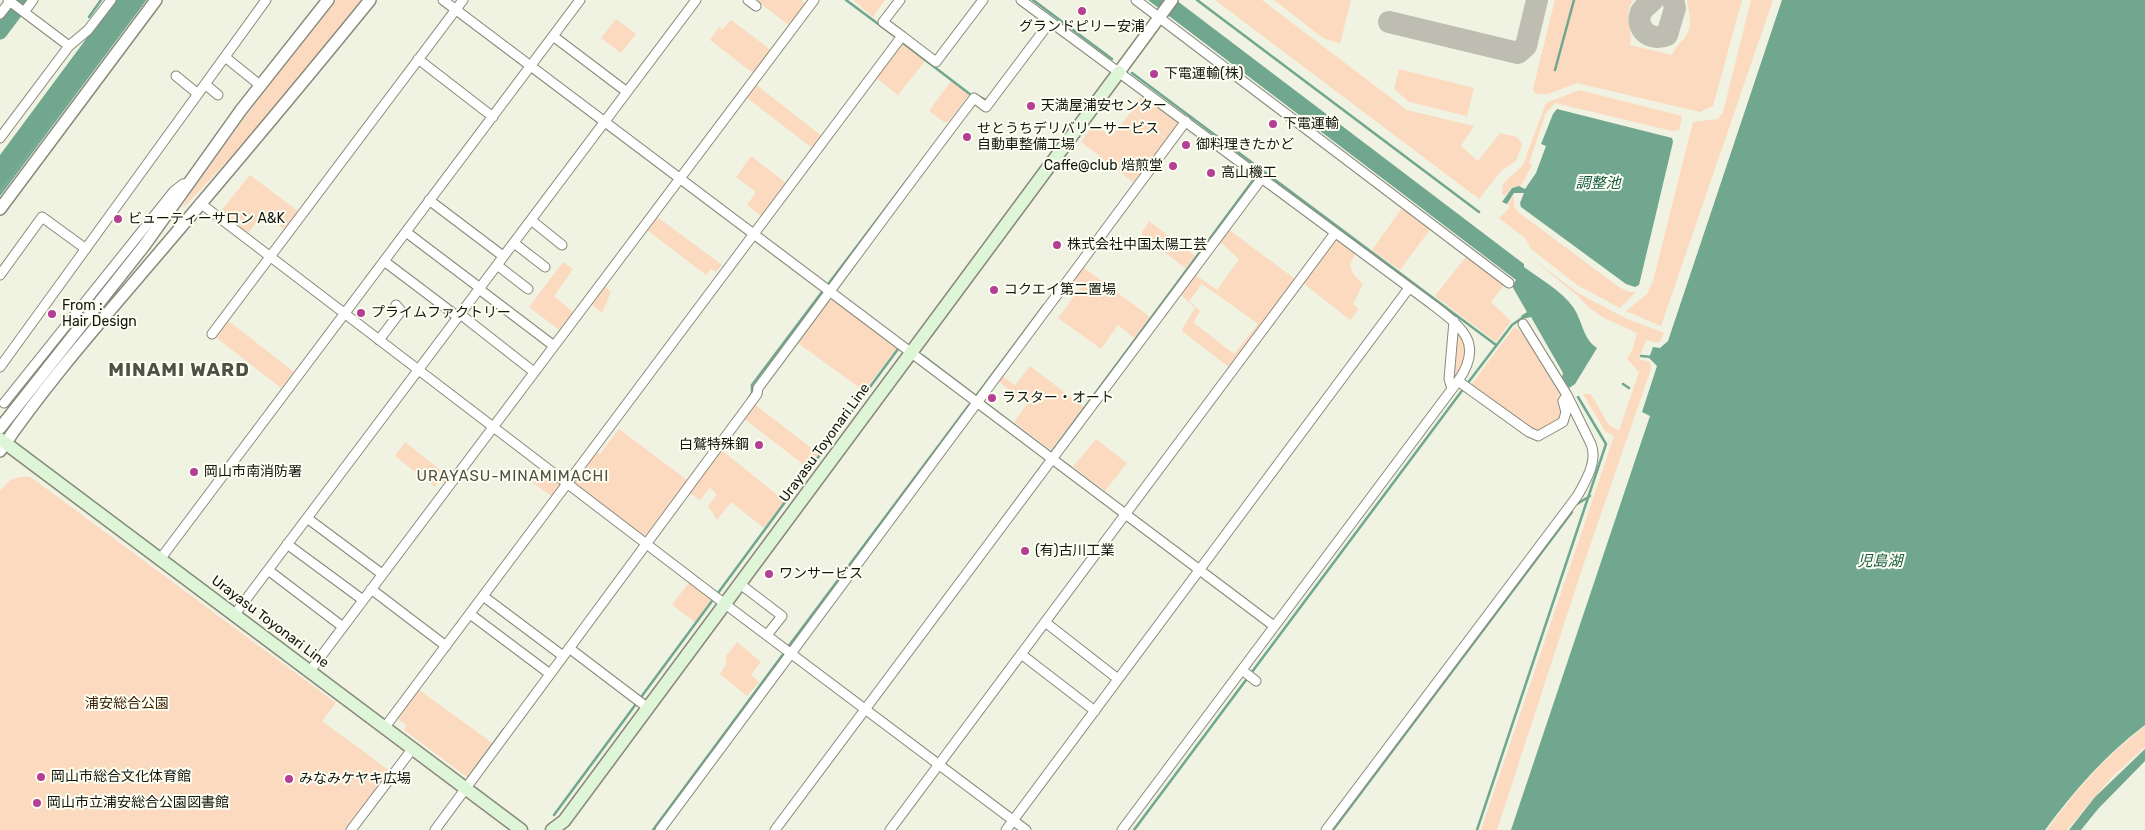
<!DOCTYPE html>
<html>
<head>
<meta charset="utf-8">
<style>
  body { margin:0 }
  canvas { display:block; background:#f0f2e2 }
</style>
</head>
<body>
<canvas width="2145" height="830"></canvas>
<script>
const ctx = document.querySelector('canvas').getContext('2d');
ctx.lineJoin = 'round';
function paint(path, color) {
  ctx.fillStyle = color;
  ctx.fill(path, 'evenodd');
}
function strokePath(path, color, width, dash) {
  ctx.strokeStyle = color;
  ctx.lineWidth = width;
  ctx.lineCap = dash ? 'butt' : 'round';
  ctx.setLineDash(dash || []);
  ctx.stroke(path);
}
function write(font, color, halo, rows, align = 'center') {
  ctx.font = font + ' Rubik,"Noto Sans JP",sans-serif';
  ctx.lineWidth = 4;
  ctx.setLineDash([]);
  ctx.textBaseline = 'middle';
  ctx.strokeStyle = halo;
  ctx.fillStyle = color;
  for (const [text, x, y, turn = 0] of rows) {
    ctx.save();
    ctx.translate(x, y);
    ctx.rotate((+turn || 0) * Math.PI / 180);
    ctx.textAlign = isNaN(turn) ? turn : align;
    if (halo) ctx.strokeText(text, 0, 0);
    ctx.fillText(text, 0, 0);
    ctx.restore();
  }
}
paint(new Path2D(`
  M336,0H362C306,73 247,142 183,208L187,197L272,80Z
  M759,0H801L806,4L789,25L758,2Z
  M853,0H885L873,17Z
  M1215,0H1262L1407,110L1474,126L1461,146L1478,161L1500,133L1517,137L1522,144L1516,161L1501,171L1479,199Z
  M1274,0H1351L1340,44L1323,38Z
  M1555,0H1633C1622,19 1634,28 1630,45L1672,55C1675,48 1678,45 1684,39C1694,26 1689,14 1687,0H1742L1713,106L1700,112L1577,83L1548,94H1535L1533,89Z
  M1751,0H1773L1661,326L1626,311L1647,294L1653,281L1693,122L1718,119L1723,112Z
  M616,19L636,34L621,53L601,38Z
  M731,20L771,50L753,73L710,40L719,27L722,30Z
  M901,43L925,61L898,95L876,78Z
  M1399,69L1474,88L1467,116L1409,102L1394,89Z
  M951,81L969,95L948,122H944L929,111Z
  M755,84L822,136L812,148L746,97Z
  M1579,90L1682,116L1679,130L1672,131L1555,103L1546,113L1529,163L1532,165L1521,186L1512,187L1505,196L1502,194L1503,184L1523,165L1546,103Z
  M1143,95L1179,122L1166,139L1131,111Z
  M1131,112L1166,140L1133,182L1081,142L1094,124L1111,137Z
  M751,156L786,183L761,216L747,205L756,192L736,177Z
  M250,175L298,211L284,229L264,213L248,233L220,212Z
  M1514,195V206L1518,212L1619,287L1629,292H1636L1620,308L1577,285L1531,249L1526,239L1499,218L1510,207L1508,205Z
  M1404,205L1432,227L1400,270L1372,250Z
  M656,216L722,265L716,272L711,269L706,275L647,230Z
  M1149,221L1195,256L1185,268L1141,234Z
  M1228,229L1295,279L1229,367L1183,332L1182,329L1195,308L1180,294L1194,274L1217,290L1239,259L1219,241ZM1202,284L1258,324L1234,354L1193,322L1200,311L1189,301Z
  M1338,240L1355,254L1350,265L1354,275L1363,284L1353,304L1359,309L1350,320L1303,283L1333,241Z
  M1525,253L1578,293L1625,318L1664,333L1659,343L1646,340L1639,359L1650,362L1651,369L1582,569L1497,830H1481L1614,436L1605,431L1583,394H1591L1608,424L1619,431L1639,372L1627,359L1633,348L1637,333L1604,318L1588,307L1578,296Z
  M1468,254L1506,283L1491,302L1511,321L1496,342L1435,296Z
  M563,262L573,269L554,296L573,312L559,330L529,307Z
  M1083,267L1150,317L1134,338L1118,325L1101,349L1058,318L1082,286L1073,280Z
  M604,286L611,292L602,313L591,304Z
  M835,300L897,348L864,391L798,343L829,301Z
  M226,319L294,372L281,388L214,336Z
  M1515,326L1536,348L1560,394C1559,402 1563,407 1563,414C1562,425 1540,432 1532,430L1471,385Z
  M1456,330C1469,345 1465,366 1453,380L1452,378Z
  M1030,366L1084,407L1051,450L1014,422L1027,404L998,381L1002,376L1015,385Z
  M753,403L819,454L808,468L743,418Z
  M619,429L687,480L645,536L573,482L595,451L600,454Z
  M1096,439L1127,463L1105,491L1073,467Z
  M405,442L449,477L444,483L439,481L435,487L395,456Z
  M720,449L785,501L764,528L731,502L717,520L708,506L717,494L710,488L700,500L688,492Z
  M543,470L561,483L551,496L533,483Z
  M20,477H30L39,483L336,703L322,721L390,771L345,830H0V491L10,480Z
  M690,581L712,599L695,622L672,605Z
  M737,642L761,662L751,675L759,682L747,696L720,674L726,664V656Z
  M418,689L492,743L467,777L404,730L406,725L397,718Z
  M2145,726V747L2112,777L2067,830H2047C2075,791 2107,755 2145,726Z`), '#fcdac0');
paint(new Path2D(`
  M115,0H144L0,192V155Z
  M1148,0H1176L1524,264V267C1540,279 1562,291 1573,307C1583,321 1582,338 1597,348L1575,384L1569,388L1562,377L1563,373L1531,317L1523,319L1521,316L1527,312L1512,286L1516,280Z
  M1782,0H2145V725C2106,754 2074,791 2045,830H1511L1650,416L1642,412L1657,366L1649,358L1653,347L1660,348L1668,341Z
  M1557,109L1672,138L1673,142L1639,285L1635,287L1626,284L1521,207L1520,203L1524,193H1514L1507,204L1502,202L1512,188L1519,186L1525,189L1536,173L1546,146L1541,144L1553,114Z
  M2145,749V761L2098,809L2081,830H2069L2095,797Z`), '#70a78e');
strokePath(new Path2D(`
  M846,0L897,38
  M1033,0L1112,59
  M1197,0L1479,212
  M89,17L101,0
  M903,43L971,95
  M1555,70L1574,0
  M1132,73L1496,345
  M974,94L986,100
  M0,194L145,0
  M829,283L911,175
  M922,355L976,396L1044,305
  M1641,356L1652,357
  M1467,384L1512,325L1525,316
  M1623,384L1629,388
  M749,398L752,393V385L822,292
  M984,402L1051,453L1254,179
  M1059,459L1070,467
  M1577,504L1590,496
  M1003,518L1044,463
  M718,593L898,349
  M331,636L334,632
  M788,647L969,405
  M468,778L504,729
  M554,815L712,601
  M653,830L784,653
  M1134,830L1464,388
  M1333,830L1572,512
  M1477,830L1606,444L1578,397`), '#70a78e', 2.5);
strokePath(new Path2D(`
  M0,32L24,0`), '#70a78e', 15);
strokePath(new Path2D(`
  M1653,0C1649,4 1644,7 1641,12C1634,30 1652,42 1667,35L1675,8L1673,0
  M1389,22L1518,53L1526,46L1537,0`), '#bdbeb1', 22);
const minor = new Path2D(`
  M8,0L69,46L88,30L111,0
  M443,0L1274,626
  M748,0L756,6
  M1021,0L1433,305C1463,328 1484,344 1458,381L1122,830
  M1136,0L1509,283
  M24,12L33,0
  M0,14L11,0
  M553,36L627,92
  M902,36L936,62L983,0
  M225,57L261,86
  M418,59L493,117
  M176,76L198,94
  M205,84L218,95
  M0,138L69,46
  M429,200L503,256
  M200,203L725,604L1026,830
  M531,220L562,245
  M406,232L480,288
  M514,243L545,267
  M384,261L458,317
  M497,265L528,289
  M0,275L42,217L86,249
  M479,289L554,346
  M460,314L534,372
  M212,334L463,0
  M379,340L401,311L396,305
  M0,367L266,0
  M1458,381L1529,432L1538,436L1563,422L1566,412L1563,401L1567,395
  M1452,389L1449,379L1454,321
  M4,403L174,191L183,184L190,183
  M307,518L382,574
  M287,544L363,600
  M161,558L580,0
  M268,570L343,627
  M740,584L782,616L767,635
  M371,589L446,646
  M483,596L563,656
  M235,614L696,0
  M470,614L550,674
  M1045,622L1118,679
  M569,648L648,708
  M1021,654L1095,711
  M1242,670L1256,681
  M310,671L814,0
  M385,727L902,36L883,22L900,0
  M351,830L413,748
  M435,830L757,394L758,388C830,292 901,194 974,98L986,107L1050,22
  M660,830L1186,121
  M775,830L1262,178
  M890,830L1335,233
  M1006,830L1409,288
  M1326,830L1578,495C1586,480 1598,461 1591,444L1567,395L1523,324`);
const tertiary = new Path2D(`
  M1119,72L1172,0
  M0,209L156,0
  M0,428L144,246L241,110L328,0
  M0,451C44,386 96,327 147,267C222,179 297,90 370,0`);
const secondary = new Path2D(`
  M0,439L521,830
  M552,830L564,821L1119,72`);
strokePath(minor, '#888a7b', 11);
strokePath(tertiary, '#888a7b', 14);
strokePath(secondary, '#888a7b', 15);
strokePath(minor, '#fff', 9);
strokePath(tertiary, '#fff', 11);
strokePath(secondary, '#dff5d7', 12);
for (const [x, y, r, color] of [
  [1082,11,5,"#b63e94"],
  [1154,74,5,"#b63e94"],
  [1031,106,5,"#b63e94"],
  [1273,124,5,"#b63e94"],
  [967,137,5,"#b63e94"],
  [1186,145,5,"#b63e94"],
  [1173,166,5,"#b63e94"],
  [1211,173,5,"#b63e94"],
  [118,219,5,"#b63e94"],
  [1057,245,5,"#b63e94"],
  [994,290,5,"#b63e94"],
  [361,313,5,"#b63e94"],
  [52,314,5,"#b63e94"],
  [992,398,5,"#b63e94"],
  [759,445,5,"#b63e94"],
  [194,472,5,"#b63e94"],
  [1025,551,5,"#b63e94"],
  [769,574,5,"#b63e94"],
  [41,777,5,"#b63e94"],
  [289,779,5,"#b63e94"],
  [37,803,5,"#b63e94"]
]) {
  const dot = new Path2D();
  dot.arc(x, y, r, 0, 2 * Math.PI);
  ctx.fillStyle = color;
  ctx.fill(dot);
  strokePath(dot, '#fdfff2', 2);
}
write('14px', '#14140f', '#fdfff2', [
  ["グランドピリー安浦",1082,27,"center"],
  ["下電運輸(株)",1164,74],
  ["天満屋浦安センター",1041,106],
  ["下電運輸",1283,124],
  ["せとうちデリバリーサービス",977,129],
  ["自動車整備工場",977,145],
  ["御料理きたかど",1196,145],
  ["Caffe@club 焙煎堂",1163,166,"right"],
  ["高山機工",1221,173],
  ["ビューティーサロン A&K",128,219],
  ["株式会社中国太陽工芸",1067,245],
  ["コクエイ第二置場",1004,290],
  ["From :",62,306],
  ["Hair Design",62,322],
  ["プライムファクトリー",371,313],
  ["ラスター・オート",1002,398],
  ["白鷲特殊鋼",749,445,"right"],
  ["岡山市南消防署",204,472],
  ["(有)古川工業",1035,551],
  ["ワンサービス",779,574],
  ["岡山市総合文化体育館",51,777],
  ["みなみケヤキ広場",299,779],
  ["岡山市立浦安総合公園図書館",47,803]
], 'left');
write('14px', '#14140f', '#fdfff2', [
  ["Urayasu Toyonari Line",825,443,-54],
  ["Urayasu Toyonari Line",270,622,37]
]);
write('14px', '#3f2206', '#fdfff2', [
  ["浦安総合公園",127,704]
]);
write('italic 15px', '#185c43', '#fdfff2', [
  ["調整池",1598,184],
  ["児島湖",1880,562]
]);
ctx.letterSpacing = '1px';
write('15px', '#4f5043', '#fdfff2', [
  ["URAYASU-MINAMIMACHI",513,477]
]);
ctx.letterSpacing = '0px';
ctx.letterSpacing = '1px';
write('bold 19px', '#4f5043', '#fdfff2', [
  ["MINAMI WARD",179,371]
]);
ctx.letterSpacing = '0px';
</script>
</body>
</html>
